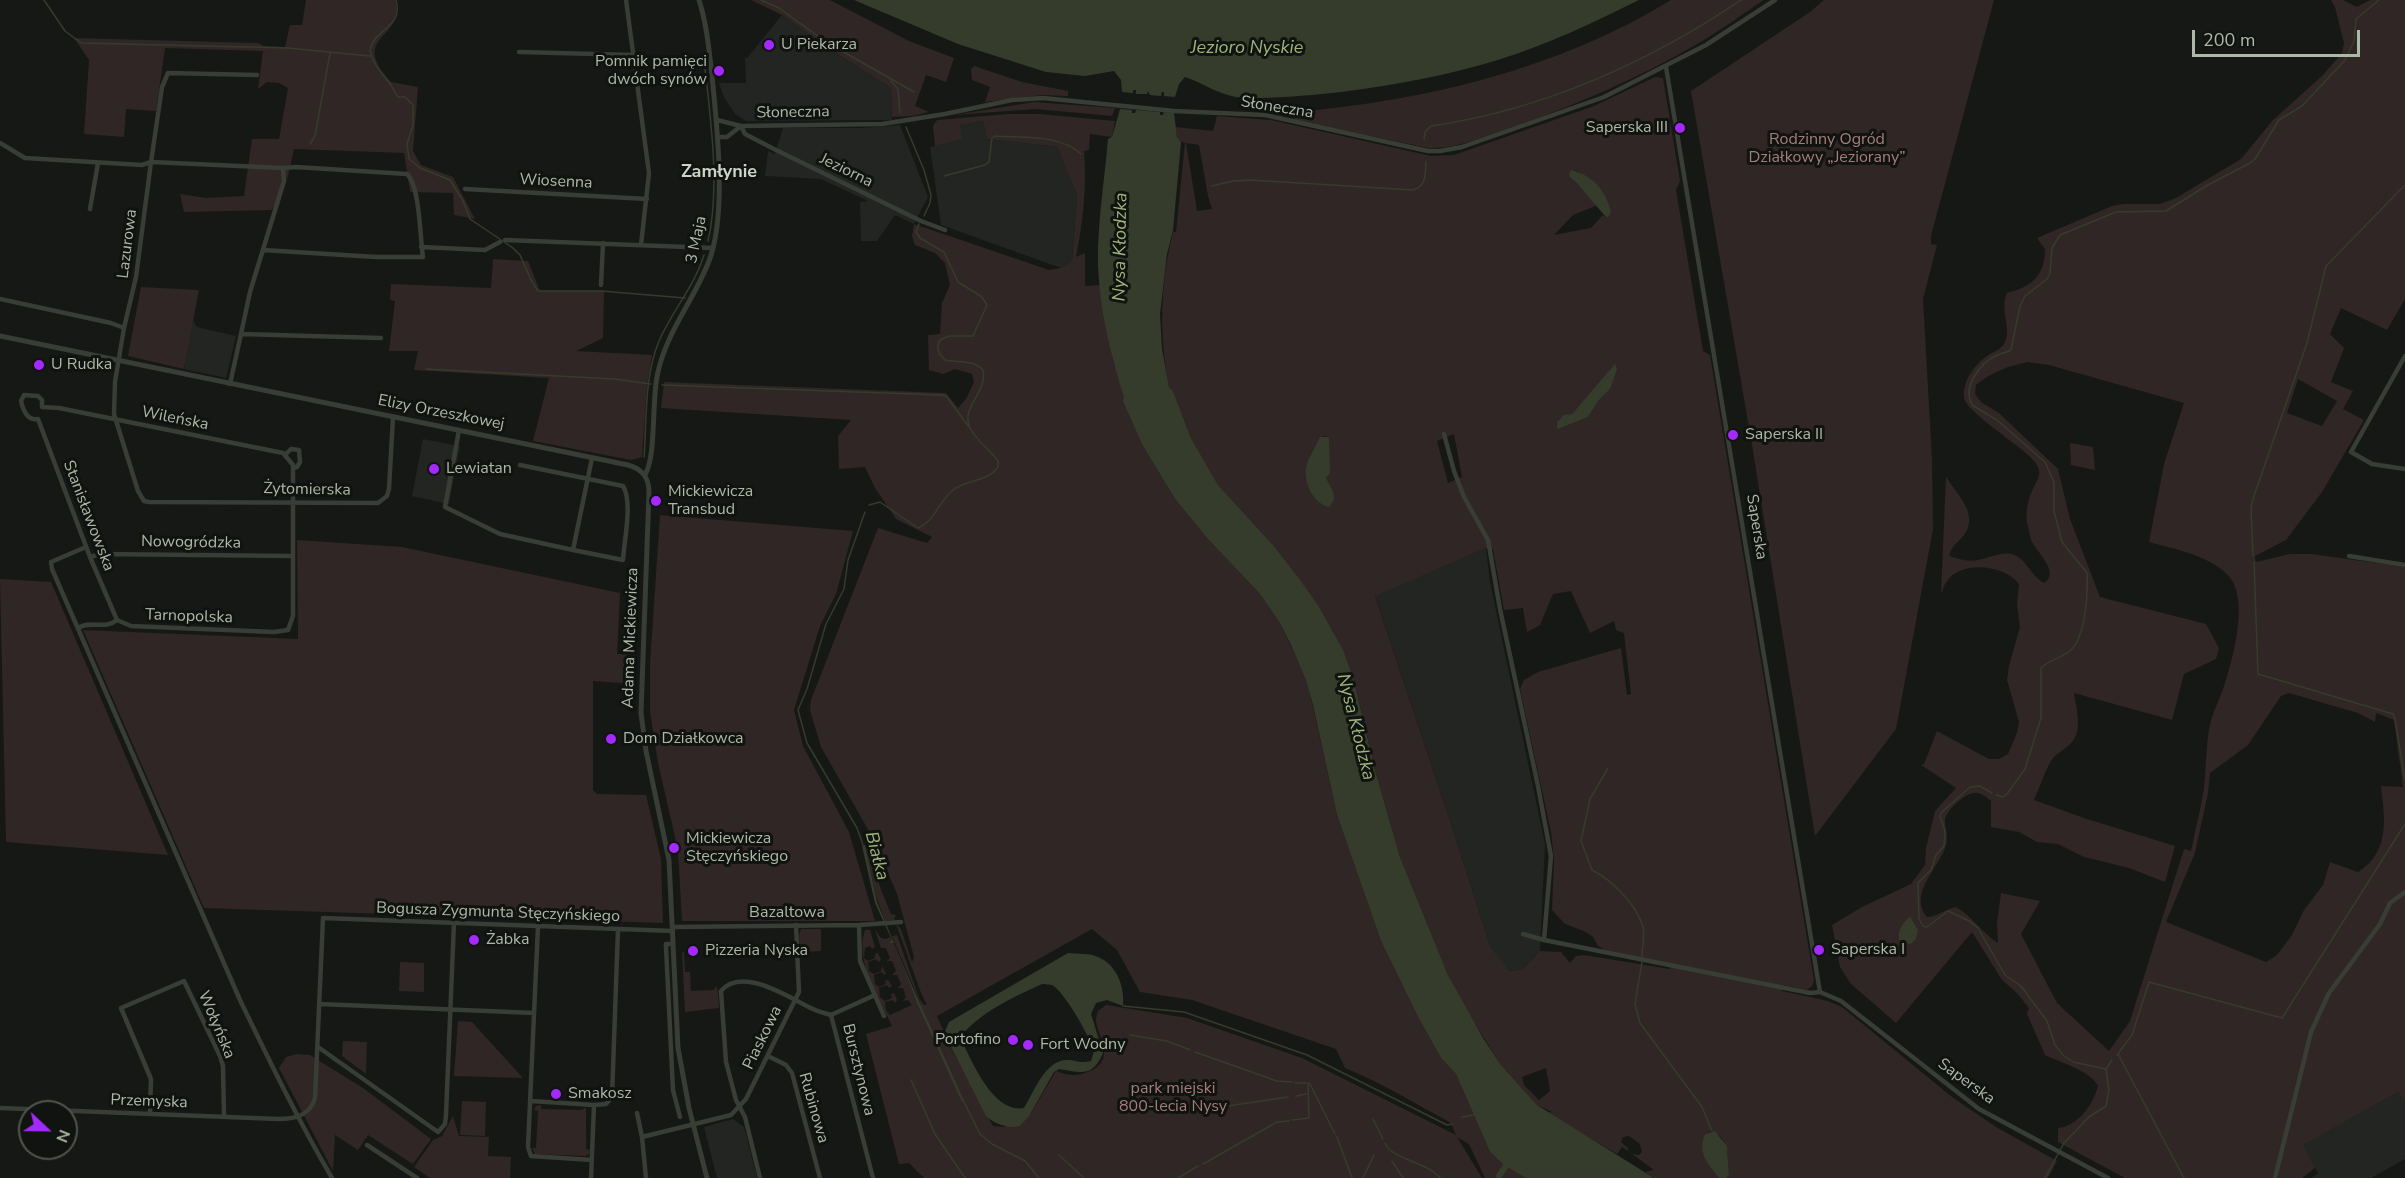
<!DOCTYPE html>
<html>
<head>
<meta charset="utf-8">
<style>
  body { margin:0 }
  #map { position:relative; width:2405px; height:1178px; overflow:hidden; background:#161815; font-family:"Nunito Sans",sans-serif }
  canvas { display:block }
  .north { position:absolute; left:18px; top:1100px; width:60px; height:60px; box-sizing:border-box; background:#111310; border:2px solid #50554c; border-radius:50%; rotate:112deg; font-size:16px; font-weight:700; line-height:24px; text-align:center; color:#aeb8a7 }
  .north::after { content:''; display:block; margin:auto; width:21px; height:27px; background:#a429fc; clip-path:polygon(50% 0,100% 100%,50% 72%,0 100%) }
  .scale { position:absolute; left:2192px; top:30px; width:168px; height:27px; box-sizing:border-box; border:3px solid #aeb8a7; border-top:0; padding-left:8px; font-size:18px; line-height:21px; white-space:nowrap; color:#aeb8a7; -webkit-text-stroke:4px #111310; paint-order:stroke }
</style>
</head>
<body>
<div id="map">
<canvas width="2405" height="1178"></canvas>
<div class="north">N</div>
<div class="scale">200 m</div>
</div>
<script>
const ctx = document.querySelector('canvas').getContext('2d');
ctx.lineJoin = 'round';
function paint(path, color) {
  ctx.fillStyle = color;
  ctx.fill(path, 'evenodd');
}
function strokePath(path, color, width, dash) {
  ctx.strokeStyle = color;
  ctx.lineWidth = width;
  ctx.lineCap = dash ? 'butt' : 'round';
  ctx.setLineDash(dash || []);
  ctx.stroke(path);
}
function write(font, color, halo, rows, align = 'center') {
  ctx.font = font + ' "Nunito Sans",sans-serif';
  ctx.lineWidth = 6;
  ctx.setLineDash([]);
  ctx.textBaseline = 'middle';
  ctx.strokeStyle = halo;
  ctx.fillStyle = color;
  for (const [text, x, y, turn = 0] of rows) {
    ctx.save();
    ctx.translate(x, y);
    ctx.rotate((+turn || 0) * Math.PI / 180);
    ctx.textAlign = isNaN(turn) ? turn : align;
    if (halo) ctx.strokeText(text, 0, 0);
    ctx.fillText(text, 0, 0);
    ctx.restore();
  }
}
paint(new Path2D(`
  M782,15L828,48L891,88L892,120L746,121L735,114L724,97L719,83H746L745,58H747Z
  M983,121L987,139L1059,147L1077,195L1072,261L1061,268L941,225L930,147L961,139L959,125Z
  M900,125L928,197L914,224L895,215L877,241H861L860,202L868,201L821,179L765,176L768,151L775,154L783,128H862Z
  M193,321L197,327L236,336L226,378L184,369Z
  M423,439L460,446L449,504L412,496Z
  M1486,548L1490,582L1545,844L1540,951L1523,969L1508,971L1490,946L1449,818L1375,595Z
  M2398,1092L2405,1104V1159L2371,1178H2312L2318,1173L2302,1145Z
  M733,1119L744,1127L757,1178H717L704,1127Z`), '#222521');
paint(new Path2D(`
  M306,0H395C405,42 348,34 391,82L418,87L413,151L421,165L453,177L475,219L454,215L453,193L410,192L404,153L294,149L288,176L272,210L184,212L180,194L206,198L244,196L252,139H279L288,88L279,83L267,82L258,89L263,51L165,48L156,111L126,109L124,137L84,134L89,60L74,38L258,43L264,46L285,47L290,25H302Z
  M751,0H830L909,41L954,58L946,82L926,75L915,106L929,112L912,116L892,117L891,88L828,48L782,15Z
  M1671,0H1764C1743,14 1721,30 1699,43C1639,78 1574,106 1507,129C1481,138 1456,149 1428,148L1296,120L1292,116L1295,112C1424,101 1559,69 1671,0Z
  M1824,0H1994L1931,236V244L1937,245L1923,299L1932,459L1933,529L1896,729L1815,836L1752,445L1691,91L1810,12Z
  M2331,0H2343L2357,7L2370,0H2405V299L2387,330L2341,308L2330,334L2344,348L2331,382L2353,391L2343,409L2364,420L2322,492L2286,540L2255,556L2256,562L2290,554H2311L2405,567V1104L2398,1092L2303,1145L2315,1168L2302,1178H2125L2058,1142V1128C2078,1126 2093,1105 2098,1086C2091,1071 2061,1063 2045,1055L2027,1014L2029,1008L2017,993L2002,980L1972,932L1896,1023L1851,984L1840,967L1832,925L1862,907L1911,884L1925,865L1926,848L1935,811L1956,788L1921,765L1924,764L1937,731L1989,759H1999L2008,754L2017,733L2019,722L2007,680L2009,666L2020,627L2017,605L2019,584C2005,565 1962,560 1947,581C1944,584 1943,590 1941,594L1946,476C1954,492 1978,511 1966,532C1960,542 1952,544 1949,556C1959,559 1968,562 1978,560C1989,558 2001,552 2012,554C2026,558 2031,576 2044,583C2061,572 2036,552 2031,540C2030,536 2029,531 2028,527C2025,516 2027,501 2032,491C2037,479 2044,474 2035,462C2022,446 1966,412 1964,398C1962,382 1974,365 1987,356C1993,352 2002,349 2005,342C2012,328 1999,310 2007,293C2031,287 2045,276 2045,249L2037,238L2112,206L2123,204H2160L2176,198L2241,159L2273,120L2322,76L2342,53L2344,43L2335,7ZM2028,362L2049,365L2184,403L2164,464L2149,542C2174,549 2214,556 2231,579C2248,603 2233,659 2224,686C2219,701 2212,713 2209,729C2206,748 2206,769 2204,788C2201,809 2195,830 2191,851L2184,849L2130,1021L2109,1051L2057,1003L2021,934L2040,901L2001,893L1997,922L1998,943C1981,932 1974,918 1956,907C1945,909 1937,917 1927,917C1907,894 1940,867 1946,845C1949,836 1945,830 1945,821C1945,811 1964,794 1974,793C1980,792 1986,797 1991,801V827L2019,832L2037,842L2058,844L2084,857L2129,868L2165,882L2175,846L2084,818L2034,800C2040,787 2044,773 2051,761C2057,752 2065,750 2072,742C2083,730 2076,707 2074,693L2172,720L2184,674L2216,659L2219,648L2206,624L2100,597L2070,519L2058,469L1999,413L1981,402L1975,394L1976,385C1992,372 2008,366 2028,362ZM2298,379L2337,401L2322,426L2287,413ZM2289,693L2358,713L2375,722L2376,713L2394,720L2403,787L2381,786C2385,819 2390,852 2358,872L2330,862L2323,885L2304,910L2292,935L2277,955L2266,962L2166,922L2195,853L2208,793L2210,773L2248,745L2281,696Z
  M974,66L1022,82L1068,91V96L1042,95L985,102L990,87L972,80L971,69Z
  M1655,77L1663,78L1680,181L1676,190L1703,351L1710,355L1814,980L1812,986L1807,990L1784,985L1782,991L1828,1001L1842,1007L1952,1097L1996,1127L2057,1161L2048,1178H1727L1729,1175C1727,1157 1731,1140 1712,1131L1705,1134C1699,1153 1707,1163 1719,1178H1654L1645,1172L1654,1170L1632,1154L1639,1155L1642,1152L1640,1144L1629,1136L1623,1137L1621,1142L1628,1148V1151L1622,1147L1617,1154L1548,1113L1552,1112L1537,1105L1501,1065L1465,1008L1448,975L1400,857L1375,770L1354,681L1333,632L1298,577L1274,546L1218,485L1191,438L1173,391L1169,387C1159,334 1160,285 1173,232H1176L1185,143L1178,140L1175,127L1213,131L1217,116L1271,120L1431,156L1454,155L1594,106ZM1186,143L1199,145L1208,196L1212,209L1197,211ZM1574,170L1591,179L1611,212L1608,218L1603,215L1591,228L1554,235L1573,215L1598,205L1569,175ZM1612,367L1610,389L1599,400L1588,417L1560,429L1556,424C1559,418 1565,415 1572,414L1609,373ZM1454,434L1462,477L1448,483L1437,441ZM1324,436L1328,437L1330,473L1326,477L1327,483L1306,476C1306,466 1315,441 1324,436ZM1486,548L1493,549L1504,610L1523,608L1527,632L1540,625L1553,594L1571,591L1590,633L1614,621L1616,630L1624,633L1631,694L1627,695L1621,648L1538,672L1524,680L1520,689L1551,832L1554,859L1552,910L1565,924L1584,931L1593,937L1598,946L1605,950L1671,964L1670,969L1584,955L1576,956L1570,963L1561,952L1540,951L1523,969L1509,971L1490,946L1449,818L1375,596ZM1546,1068L1550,1091L1539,1100L1524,1085L1522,1077Z
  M1034,102L1115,108L1112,116L1035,109L954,115Z
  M1008,114H1040L1115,121L1112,137L1090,134L1089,150L1084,151C1087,186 1083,223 1076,257L1085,253V286L1100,285L1113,360L1143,446L1175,499L1207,538L1260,594L1280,623L1307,680L1337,815L1381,941L1418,1017L1441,1058L1456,1074L1490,1152L1505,1166L1526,1178H1485L1469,1144L1457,1137L1482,1178H924L909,1163L899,1164L866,1034L892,1026C880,999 854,961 865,930H870L875,947L872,949L870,946L865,948L864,958L868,961L875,958V954L878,953L881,960L878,962L876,959L868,962L869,971L874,974L881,971L882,966L886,973L885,975L881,972L874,975L875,984L879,987L886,984L885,981L888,980L892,986L889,988L887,985L879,988L880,997L885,1001L892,998L891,994L894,993L897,1000L895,1003L893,1000L885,1002L886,1010L890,1015L912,1005L908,1000L903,1001L906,997L903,988H898L901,984L897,975H892L896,971L892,961H887L890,958L886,948H881L875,930L881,938L886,939L890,937L894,943L917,1003L921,1005L892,936L897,935L919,998L924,1005H927L921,993L896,924L901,929L912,962L914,957L897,894L874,840L821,747L810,710L811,700L878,528L927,543L932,537L896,519L875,488L865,467L839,469L838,436L851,420L661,408L664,382L946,393L958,408L966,399L974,382L972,374L955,369L943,374L929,370L928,335L940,334L942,303L950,285L945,263L935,253L915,245L912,236L914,224L1049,270L1061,268L1072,261L1077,195L1058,147L987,139L983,121L960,125L962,139L935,146L933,126L937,120ZM1092,929L1117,950L1140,992L1192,1000L1336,1049L1345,1068C1382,1083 1416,1104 1451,1123L1456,1135L1302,1058L1187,1018L1106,1005L1098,1011C1097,1014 1096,1017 1096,1020C1097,1035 1116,1058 1092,1070C1078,1077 1069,1076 1056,1071L1031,1113L1004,1127L993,1126L950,1046L937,1016Z
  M493,259L528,261L540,291H604L603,338L576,351L652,355L647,385L642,457L631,460L533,441L549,378L414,370L418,351H389L395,301L390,300L391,284L491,288Z
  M141,287L199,290L184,369L128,356Z
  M2070,443L2093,447L2095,470L2071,465Z
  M660,515L853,531L836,594L820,626L794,710L803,746L849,832L875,921H682L678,850L658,763L650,711V664Z
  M297,540L402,547L620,593L617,654L635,655L634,684L593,681V790L597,794L646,795L661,859L663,923L204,908L83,630L298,639Z
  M0,579L51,582L168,855L6,842Z
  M865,845H868L880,887L891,914L896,915L894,920L885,921L876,896Z
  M801,929H821V951L800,952L799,936Z
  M682,952H684L685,972H690L691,991L714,990L716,986L718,991L719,1008L685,1012Z
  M400,962L424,963V992L399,991Z
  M458,1021L472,1022L523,1078L454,1076Z
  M343,1041L367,1042L366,1074L342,1056Z
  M297,1054L310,1055L363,1088L431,1139L413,1164L368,1135L358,1150L335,1135L333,1171L279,1068L286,1057Z
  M462,1101L486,1102L485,1136L460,1135Z
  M541,1105V1109L582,1110L586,1107V1149L590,1150L589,1154L586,1156L535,1154L532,1148H536L538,1111L534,1110L536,1106Z
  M453,1116L459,1136L489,1137L488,1156L511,1157L510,1178H430L414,1167L433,1140L442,1136Z`), '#302625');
paint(new Path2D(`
  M854,0H1639C1594,22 1549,44 1501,59C1449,75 1395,85 1341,92C1312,95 1265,100 1236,97C1218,94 1203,83 1185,77L1179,84L1175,97L1164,96V92H1162L1161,96L1150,95L1148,91L1147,94H1136V90H1133V93L1122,92L1121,80L1114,71L1085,76L1046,72L958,44Z
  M1120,109L1132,110V113H1135L1136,110L1160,112V115H1163L1164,112L1174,113L1177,137L1181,142L1173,230L1167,254L1160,314L1162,349L1169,387L1173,391L1191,438L1218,485L1274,546L1298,577L1319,607L1343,650L1354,681L1375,770L1400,857L1448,975L1483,1038L1501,1065L1537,1105L1654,1178H1526L1505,1166L1490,1152L1456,1074L1441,1058L1418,1017L1381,941L1337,815L1313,705L1306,680L1291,645L1280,623L1260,594L1207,538L1175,499L1143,446L1123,401L1124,397C1109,349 1097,299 1098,249C1099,212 1105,175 1108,139L1112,137Z
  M1571,170C1593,175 1606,191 1611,212L1608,218C1602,215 1582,186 1570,177L1569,175Z
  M1615,364L1617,369L1610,389L1599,400L1588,417L1559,429L1557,428V422L1564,415L1572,414Z
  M1320,437H1328L1329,439L1330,473L1326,478C1330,488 1340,496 1329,507C1312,503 1302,480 1307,464C1310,456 1316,445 1320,437Z
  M865,845L877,902L909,979L964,1101L962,1102L917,1003L894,943H889L892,940L875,903L862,846Z
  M1910,917L1918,930L1916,939L1911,944L1900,942C1896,932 1902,923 1910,917Z
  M1068,953C1077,954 1090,953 1098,957C1117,965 1125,987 1123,1006L1107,1000L1096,1003L1091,1014L1103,1053C1093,1077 1082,1073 1059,1069L1054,1072L1029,1116L1020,1126C1007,1129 995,1124 986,1116L949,1043L945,1031L949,1022ZM1042,984C1044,984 1050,985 1052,985C1064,991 1090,1037 1094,1051L1091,1061C1079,1064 1078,1060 1067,1060C1045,1060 1034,1092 1024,1108C994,1113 975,1067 963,1044L962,1035C982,1011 1014,997 1042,984Z
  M1715,1131L1727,1146L1729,1175L1727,1178H1719C1708,1164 1697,1153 1705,1134Z`), '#363c2b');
strokePath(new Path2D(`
  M44,0L65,31L81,43L288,48L370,56
  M396,0C404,29 373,28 370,51C374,66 382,73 391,85C393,89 395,93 398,97H405L413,105V125L407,144L409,159L420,168L450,180L463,201L470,219L513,248L520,255L531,280L538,291H601L685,298
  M761,0L779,8L826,42L914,92
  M705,69C711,120 720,191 708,241
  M891,81L898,89L900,113
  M906,127L924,170L931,195L930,203L924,216
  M1424,139L1425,132L1431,126C1542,110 1648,63 1741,0
  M310,144L315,136L330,53
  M944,176L985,165L989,162L992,138L995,136C1024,138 1059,134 1081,154
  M1212,186L1233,181L1250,180L1413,190C1427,186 1425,173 1426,162
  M426,369L614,379L651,384
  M662,385L941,395L946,396L969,427
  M644,457C647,419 644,377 659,341C672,311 694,287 704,255
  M869,505L880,502L918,528C935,521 939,501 953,490C966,480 989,481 998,467V461C990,450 976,440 970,428C960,407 988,393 983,370C972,359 959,363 945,360C939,354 935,348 940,340L949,336H973L987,305L982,297L958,282L944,252L920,238L916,232L919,224
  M2253,556L2251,507L2253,499L2307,343L2326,266L2405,185
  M2254,562L2258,674L2393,714L2395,719L2405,780
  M1608,768L1590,799L1581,841L1592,870C1612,880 1637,905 1643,927C1645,936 1642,948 1642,957
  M1992,793L1980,786L1970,787L1942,812L1940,816L1945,831L1944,846L1936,855L1931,870L1918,883L1919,919L1923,926L1927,927L1948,911L1969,921L1978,928L2005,975L2021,986L2047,1021L2055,1045L2063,1055L2073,1062L2106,1069L2109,1091L2106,1106L2089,1117L2064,1143L2045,1178
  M1996,795L2003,797L2007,794L2025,769L2041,718V668C2049,660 2061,658 2070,651C2086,637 2088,593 2087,573L2062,542L2054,511V482L2045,462L1997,420L1972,405C1962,387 1980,363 1997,355C2002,353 2006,353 2011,350L2020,306L2025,296L2047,279L2050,273L2052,248L2060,235L2116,212L2166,211L2206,186L2250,163L2255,159L2279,120L2302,106L2345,60L2354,41L2356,19L2379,0
  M863,845L857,828L807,743L798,710L807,689L826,624L844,589L848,560L865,512
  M1642,962L1635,1004L1640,1023L1702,1107L1712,1131
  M1123,1006L1184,1012L1307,1055L1447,1125L1452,1124
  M1130,1035L1167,1041L1190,1050
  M1195,1052L1277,1081L1292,1082
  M2118,1054L2184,1178
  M2117,1055L2132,1035L2149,982L2282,1018L2405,824
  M2106,1069L2112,1060
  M911,1080L935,1134L965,1178
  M1295,1083H1306
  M1296,1096L1306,1094
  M963,1100L980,1134L992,1144L1025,1161L1039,1178
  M1194,1111L1288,1097
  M1462,1117L1473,1115
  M1373,1119L1383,1139
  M1292,1120L1309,1118L1308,1083L1310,1084L1335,1134
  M1337,1137L1352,1178
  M1385,1143C1392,1160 1426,1161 1440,1178
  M1059,1155L1084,1178
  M1392,1161L1403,1178
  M1203,1164L1277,1122L1289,1121
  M1178,1178L1198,1166
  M1363,1178L1374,1155`), '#363c2b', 1.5);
strokePath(new Path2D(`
  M1499,1176L1510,1160`), '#363c2b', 6);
strokePath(new Path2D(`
  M626,0L649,173L641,245
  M519,52L634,55
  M1666,67L1820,992
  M257,75L168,73L162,87L151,162L283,168L296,167L407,174C420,186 420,238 423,257H376L263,250
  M717,120L741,126L882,124L945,114L1012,100L1043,98L1174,111L1265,115L1428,151H1440L1462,147L1604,97L1706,45L1775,0
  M741,126L745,134L772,148L921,221L945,230
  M718,137H727L741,126
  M0,143L25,158L142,165L151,162L136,277L124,328
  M465,189L647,199
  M90,209L98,163
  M505,240L713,248
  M421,247L485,250L500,242
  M601,285L603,243
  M0,299L111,323L124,328L115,382L114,414L138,491L144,501L149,502L378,503L387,496L389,489L393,417
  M241,334L250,292L284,181L283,168
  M2405,356L2351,452L2372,464L2405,469
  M230,384L241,334L381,338
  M38,419C27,421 23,410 21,401L24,395L38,396L42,400V407L59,408L283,453L293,465V616L288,630L274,632L131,626L117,620C105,630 90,620 78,628
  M38,419L90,557L117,620
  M459,430L445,507L500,534L573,550
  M1444,434L1454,471L1464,497L1488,540L1500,609L1538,786L1551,856L1544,940
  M286,454L291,449L299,450L300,462L297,467L294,468
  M520,465L623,486C633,502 624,541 623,560L573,550L592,458
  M86,547L51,562L52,569L240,1000C269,1060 298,1120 332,1178
  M2349,556L2405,565
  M90,557L100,554L293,556
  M859,925L860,961L884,1016
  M538,926L528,1147L531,1156L592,1160
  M673,927L859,925L901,922
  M1523,934L1544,940L1810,993L1820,992L1841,1001L1979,1109L2108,1178
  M673,944H666V947L673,1090L680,1117
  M320,1004L534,1013
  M831,1015L873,1178
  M831,1015L875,995
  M318,1047L438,1132L445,1124L446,1115L454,922
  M768,1056L786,1065L792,1073L820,1178
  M531,1101L594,1105
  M0,1108L278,1119C294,1119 310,1116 315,1098L323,918L673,931
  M637,1113L642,1137
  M150,1114L151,1079L121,1008L184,981L220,1056L223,1066L224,1117
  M367,1145L417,1178
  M591,1178L594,1105L606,1104L612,1097L618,929
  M646,1178L642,1137L731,1115L746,1099L799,992L796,925
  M760,1178L745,1117L736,1100L726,1062L721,991C742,965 791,999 813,1009C819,1012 825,1013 831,1015
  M2275,1178L2311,1032L2329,993L2380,924L2390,903L2405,892`), '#383d36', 4.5);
strokePath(new Path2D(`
  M0,336L628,465C642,469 649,477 649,492L641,713L646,751L669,860L678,1048L689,1108L707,1178
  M645,475C657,454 651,399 658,372C667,331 694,300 709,261C727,214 717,127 712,76C709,50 707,25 699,0`), '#383d36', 5);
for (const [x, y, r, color] of [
  [769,45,6,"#a429fc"],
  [719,71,6,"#a429fc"],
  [1680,128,6,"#a429fc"],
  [39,365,6,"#a429fc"],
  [1733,435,6,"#a429fc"],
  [434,469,6,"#a429fc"],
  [656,501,6,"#a429fc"],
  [611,739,6,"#a429fc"],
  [674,848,6,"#a429fc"],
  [474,940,6,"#a429fc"],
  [1819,950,6,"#a429fc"],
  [693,951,6,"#a429fc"],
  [1013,1040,6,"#a429fc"],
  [1028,1045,6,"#a429fc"],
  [556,1094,6,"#a429fc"]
]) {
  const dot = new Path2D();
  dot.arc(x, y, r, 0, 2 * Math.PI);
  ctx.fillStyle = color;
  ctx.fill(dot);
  strokePath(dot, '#111310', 2);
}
write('16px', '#aeb8a7', '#111310', [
  ["U Piekarza",781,45],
  ["Pomnik pamięci",707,62,"right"],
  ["dwóch synów",707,80,"right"],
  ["Saperska III",1668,128,"right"],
  ["U Rudka",51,365],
  ["Saperska II",1745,435],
  ["Lewiatan",446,469],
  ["Mickiewicza",668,492],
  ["Transbud",668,510],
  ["Dom Działkowca",623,739],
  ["Mickiewicza",686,839],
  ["Stęczyńskiego",686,857],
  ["Żabka",486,940],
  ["Saperska I",1831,950],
  ["Pizzeria Nyska",705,951],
  ["Portofino",1001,1040,"right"],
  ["Fort Wodny",1040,1045],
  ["Smakosz",568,1094]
], 'left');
write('16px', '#aeb8a7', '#111310', [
  ["Słoneczna",1277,108,9],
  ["Słoneczna",793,113,-1],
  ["Jeziorna",846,171,26],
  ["Wiosenna",556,182,3],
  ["3 Maja",697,240,-78],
  ["Lazurowa",128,244,-83],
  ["Elizy Orzeszkowej",441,413,11],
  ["Wileńska",175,419,11],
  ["Żytomierska",307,490,1],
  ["Stanisławowska",88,516,69],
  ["Saperska",1756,527,81],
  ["Nowogródzka",191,543,1],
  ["Tarnopolska",189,617,2],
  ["Adama Mickiewicza",631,638,-88],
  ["Bogusza Zygmunta Stęczyńskiego",498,913,2],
  ["Bazaltowa",787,913],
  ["Wołyńska",216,1025,67],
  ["Piaskowa",763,1038,-64],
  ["Bursztynowa",858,1070,76],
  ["Saperska",1966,1082,36],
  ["Przemyska",149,1102,2],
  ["Rubinowa",813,1108,74]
]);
write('16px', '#a57d7d', '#111310', [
  ["Rodzinny Ogród",1827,140],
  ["Działkowy „Jeziorany”",1827,158],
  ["park miejski",1173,1089],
  ["800-lecia Nysy",1173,1107]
]);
write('italic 18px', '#9fb57c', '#111310', [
  ["Jezioro Nyskie",1247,49],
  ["Nysa Kłodzka",1121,247,-89],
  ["Nysa Kłodzka",1355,727,76],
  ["Białka",876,856,75]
]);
write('bold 18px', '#ccd4c8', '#111310', [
  ["Zamłynie",719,173]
]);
</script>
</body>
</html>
